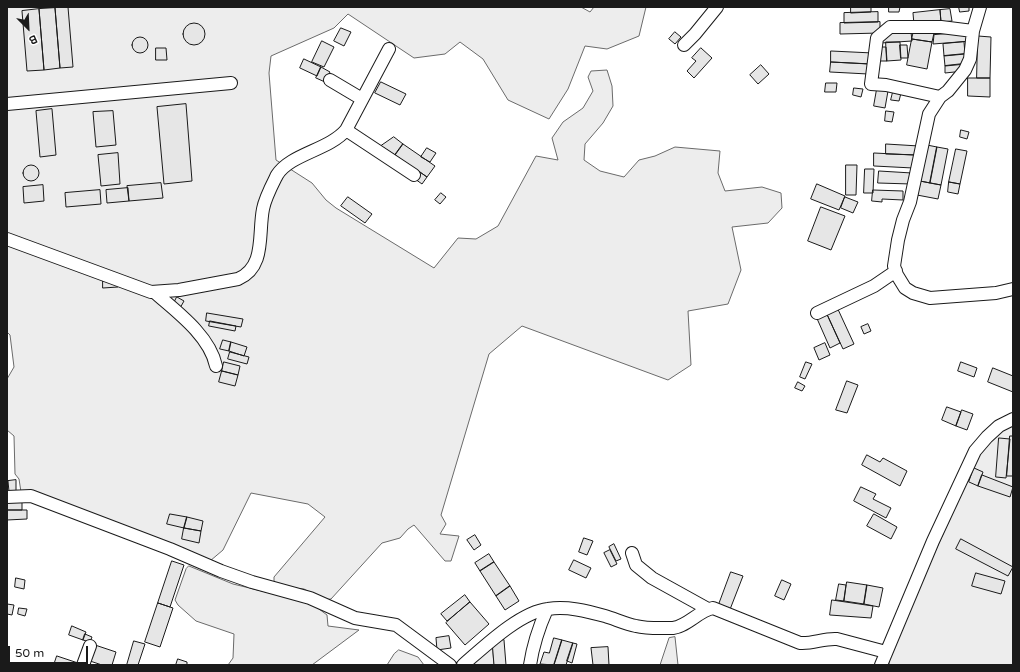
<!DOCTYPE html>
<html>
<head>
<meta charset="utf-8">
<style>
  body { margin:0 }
  #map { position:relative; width:1020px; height:672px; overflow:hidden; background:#fff; font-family:"Varela Round",sans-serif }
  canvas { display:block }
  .frame { position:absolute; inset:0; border:8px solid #1a1a1a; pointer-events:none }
  .north { position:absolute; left:8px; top:8px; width:40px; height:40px; -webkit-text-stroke:3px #fff; paint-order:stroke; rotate:156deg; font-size:11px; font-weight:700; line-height:16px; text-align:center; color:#1a1a1a }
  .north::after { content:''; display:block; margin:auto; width:14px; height:18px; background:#1a1a1a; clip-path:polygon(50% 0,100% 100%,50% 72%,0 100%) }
  .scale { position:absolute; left:8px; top:646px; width:80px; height:18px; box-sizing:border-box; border:2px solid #1a1a1a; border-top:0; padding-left:5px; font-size:12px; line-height:14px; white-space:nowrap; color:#1a1a1a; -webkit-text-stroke:3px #fff; paint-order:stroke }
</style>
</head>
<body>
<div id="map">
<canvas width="1020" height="672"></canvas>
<div class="frame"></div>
<div class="north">B</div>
<div class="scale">50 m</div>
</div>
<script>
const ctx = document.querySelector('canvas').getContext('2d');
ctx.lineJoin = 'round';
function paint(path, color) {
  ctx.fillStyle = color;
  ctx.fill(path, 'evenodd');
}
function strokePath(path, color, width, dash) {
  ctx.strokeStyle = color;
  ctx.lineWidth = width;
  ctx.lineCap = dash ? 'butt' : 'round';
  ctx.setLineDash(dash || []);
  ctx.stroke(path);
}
const built = new Path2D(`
  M7,7H581L590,12L594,7H646L639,36L607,49L585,46L568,89L549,119L508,100L483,59L460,42L445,54L414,58L348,14L334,28L271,56L269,73L276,160L312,183L326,200L336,208L434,268L458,238L476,239L498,226L536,156L558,160L552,138L563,122L583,108L593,91L588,77L591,71L607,70L612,86L613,106L603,123L585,144L584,160L600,171L624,177L639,160L655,156L675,147L720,151L718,173L725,191L762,187L781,193L782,208L768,223L732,227L741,270L728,304L688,311L691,365L668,380L522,326L489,354L441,515L446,524L440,534L459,536L451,561H445L414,525L408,529L400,538L382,543L331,599L324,600L304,589L274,586V577L325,517L308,504L251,493L223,550L210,561L21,492L19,479L15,474L14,436L7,430V379L14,367L10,335L7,332Z
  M1013,424V665H889V654L980,452L1006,427Z
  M189,566L233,584L311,603L327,615L328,626L359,630L312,665H228L233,658L234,634L196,621L178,605L175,600L186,569Z
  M675,637L678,665H660L669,638Z
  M492,641L494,665H466Z
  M399,650L418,657L424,665H387L394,654Z`);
paint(built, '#ededed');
strokePath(built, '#6a6a6a', 1);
const building = new Path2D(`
  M68,7L73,67L60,68L55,8Z
  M851,7H871V12L851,13Z
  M889,7H900L899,12H889Z
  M959,7H969V11L960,12Z
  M55,8L60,68L44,70L39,9Z
  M39,9L44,70L27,71L22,11Z
  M950,9L952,21L941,22L940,10Z
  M940,10L941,22L914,25L913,13Z
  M878,12V22L844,23V13Z
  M880,22V33L840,34V23Z
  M183 34a11 11 0 1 1 22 0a11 11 0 1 1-22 0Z
  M341,28L351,32L344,46L334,41Z
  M914,30L934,33L932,42L912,39Z
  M675,32L681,37L675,44L669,39Z
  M911,32L912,41L881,43V34Z
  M970,32L971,41L933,44L934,35Z
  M978,36L991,37L990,78H977Z
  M132 45a8 8 0 1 1 16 0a8 8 0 1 1-16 0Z
  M912,39L932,42L927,69L907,65Z
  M322,41L334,47L324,67L312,62Z
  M886,42H900L901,60L887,61Z
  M964,42L965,54L944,56L943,44Z
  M900,45H907L908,58H901Z
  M880,47H886L887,61H881Z
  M156,48H166L167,60H156Z
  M701,48L712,58L694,78L687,71L696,61L692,58Z
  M831,51L873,53L872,64L831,62Z
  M965,54L966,64L945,66L944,56Z
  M304,59L321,67L317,76L300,68Z
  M831,62L869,64L868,74L830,72Z
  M963,64L964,71L945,73V66Z
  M761,65L769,74L758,84L750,75Z
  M321,67L330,72L325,82L316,78Z
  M968,78H990V97L968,96Z
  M381,82L406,94L400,105L375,93Z
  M826,83H837L836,92H825Z
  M854,88L863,89L861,97L853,95Z
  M877,89L888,91L885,108L874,106Z
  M893,92L901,93L899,101L891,100Z
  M186,104L192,181L164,184L157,107Z
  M52,109L56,155L40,157L36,111Z
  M113,111L116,145L96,147L93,112Z
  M886,111L894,112L892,122L885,121Z
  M961,130L969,132L967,139L960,137Z
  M394,137L403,144L395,155L381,146Z
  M403,144L435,166L427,177L395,155Z
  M886,144L919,146L918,155L886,154Z
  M927,145L937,147L930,183L920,181Z
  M937,147L948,149L941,185L930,183Z
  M427,148L436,153L430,162L421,157Z
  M956,149L967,151L960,184L949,182Z
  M118,153L120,184L101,186L98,155Z
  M874,153L914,155L913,168L874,166Z
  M846,165H857L856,195H846Z
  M23 173a8 8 0 1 1 16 0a8 8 0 1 1-16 0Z
  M865,169H874L873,193H864Z
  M879,171L912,173L911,184L878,183Z
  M420,172L427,177L422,184L415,179Z
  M920,181L941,185L938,199L917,195Z
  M949,182L960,184L958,194L948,192Z
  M161,183L163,198L129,201L127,186Z
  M817,184L845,196L839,210L811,199Z
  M43,185L44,201L24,203L23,187Z
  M128,188L129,201L107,203L106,190Z
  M100,190L101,204L66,207L65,193Z
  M873,190L903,191V200L882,199V202L872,201Z
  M441,193L446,197L440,204L435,200Z
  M348,197L372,214L365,223L341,206Z
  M845,197L858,202L853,213L841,208Z
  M821,207L845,216L831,250L808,241Z
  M103,281H118V287L103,288Z
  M177,297L184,301L180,308L173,305Z
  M836,305L854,344L843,349L825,310Z
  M825,310L840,343L830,348L815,314Z
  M207,313L243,319L241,327L206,321Z
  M210,321L236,326L235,331L209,326Z
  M868,324L871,331L864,334L861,327Z
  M223,340L231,342L229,351L220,349Z
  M231,342L247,347L244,356L229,351Z
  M825,343L830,355L819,360L814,348Z
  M230,352L249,357L247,364L228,359Z
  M224,362L240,366L238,375L222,371Z
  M806,362L812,364L805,379L800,377Z
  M961,362L977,368L974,377L958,371Z
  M993,368L1013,376V392L988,382Z
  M222,371L238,375L235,386L219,382Z
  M847,381L858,385L847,413L836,410Z
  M798,382L805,386L802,391L795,388Z
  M947,407L961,412L956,426L942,420Z
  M962,410L973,414L967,430L956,426Z
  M1010,436H1013V476H1007Z
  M999,438L1010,439L1006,478L996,477Z
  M867,455L880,462L883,458L907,471L900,486L862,465Z
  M974,468L983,472L978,486L969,482Z
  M982,475L1013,487L1010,497L978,486Z
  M16,480V491L9,492L8,481Z
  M861,487L876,494L873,499L891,508L886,518L854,501Z
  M7,499H22V510H7Z
  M7,510H27V519L7,520Z
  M170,514L187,517L184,528L167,524Z
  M874,514L897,527L891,539L867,526Z
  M187,517L203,521L201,531L184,528Z
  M184,528L201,531L199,543L182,539Z
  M475,535L481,545L474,550L467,540Z
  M584,538L593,541L587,555L579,552Z
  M961,539L1013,567L1008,576L956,549Z
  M614,544L621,559L616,561L609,547Z
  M610,550L617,564L611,567L604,553Z
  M489,554L494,562L480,571L475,563Z
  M574,560L591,568L586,578L569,570Z
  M172,561L184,565L170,607L158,603Z
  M494,562L510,586L496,596L480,571Z
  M731,572L743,576L729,612L718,607Z
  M976,573L1005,581L1001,594L972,586Z
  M16,578L25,580L24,589L15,587Z
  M782,580L791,584L784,600L775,596Z
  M847,582L867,585L864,604L844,601Z
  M839,584L846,585L844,601L836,600Z
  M867,585L883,588L879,607L864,604Z
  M510,586L519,601L505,610L496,596Z
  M465,595L470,602L447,621L441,614Z
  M832,600L873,606L871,618L830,615Z
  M470,602L489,624L465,645L446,623Z
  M158,603L173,608L160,647L145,642Z
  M7,604L14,605L12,615L7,614Z
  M19,608L27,609L25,616L18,614Z
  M72,626L86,632L83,640L69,635Z
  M85,634L92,637L90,642L83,640Z
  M449,636L451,648L437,650L436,638Z
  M554,638L562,640L554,665L540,664L544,652L549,653Z
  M504,640L506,665H494L492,641Z
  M562,640L573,643L566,665H554Z
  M134,641L145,644L138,665H127Z
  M573,643L577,644L572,663L567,661Z
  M92,644L116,652L112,665H102L87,660Z
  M608,647L609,665H593L591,648Z
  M57,656L78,663L77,665H54Z
  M178,659L187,662V665H176Z`);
paint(building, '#e6e6e6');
strokePath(building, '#1a1a1a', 1);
const minor = new Path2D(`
  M980,7L973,31L970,59L965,70L948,91L940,97L929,114L910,202L903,220L898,240L894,266L897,275L905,288L913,293L930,298L996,293L1013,289
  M684,45L695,34L717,7
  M330,80L362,99
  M940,97L886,85L871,84L877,38L890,27H941L973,31
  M7,104L231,83
  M346,130L414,175
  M7,239L151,292L179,290L238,279C266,267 258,234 263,209C265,198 272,185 277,175C290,154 329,150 346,130L389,49
  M154,292C176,311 210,336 216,366
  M817,313L874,286L896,271
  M7,497L31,496L170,549L221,571L252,582L310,598L355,618L396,625L450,665
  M632,553L636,565L652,578L708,609
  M83,665L90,646
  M463,665C484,647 520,612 548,609C567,606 587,611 605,616C615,619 626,624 636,626C648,629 661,628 673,628C688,626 698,611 713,608L800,643C813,644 824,638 837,639L886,652
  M530,665C533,645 539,627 547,609
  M881,665L933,541L975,451L987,437L999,426L1013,419`);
strokePath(minor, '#1a1a1a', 14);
strokePath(minor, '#fff', 12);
</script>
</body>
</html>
